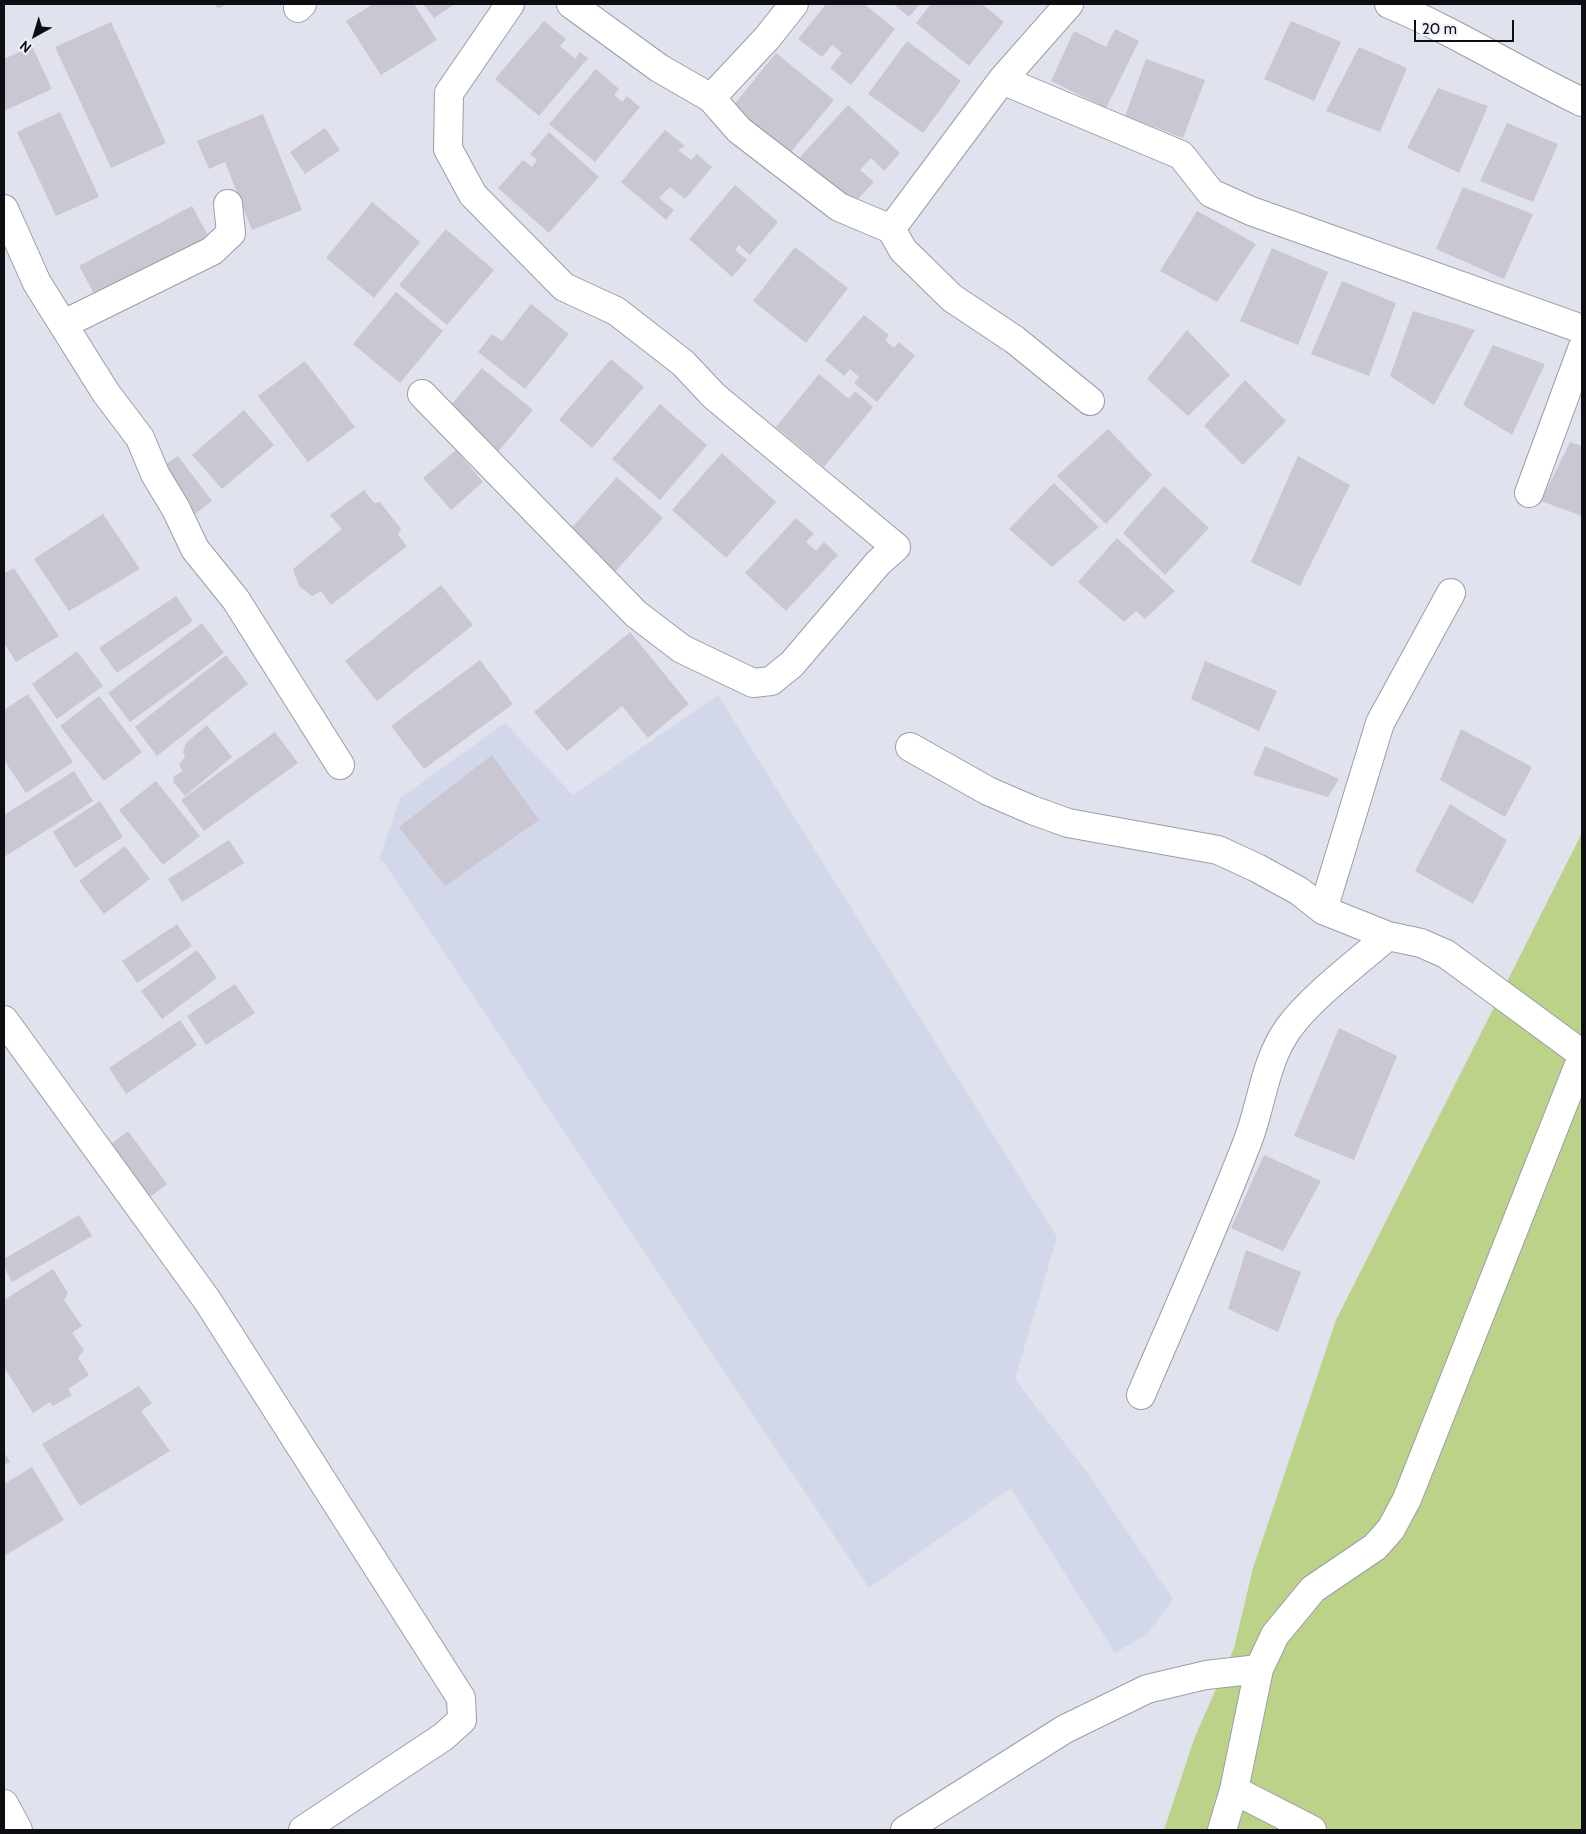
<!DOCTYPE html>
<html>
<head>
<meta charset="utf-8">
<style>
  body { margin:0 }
  #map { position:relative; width:1586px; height:1834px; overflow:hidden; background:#e0e3ee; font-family:Cabin,sans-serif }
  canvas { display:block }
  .frame { position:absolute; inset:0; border:5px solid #0d0e11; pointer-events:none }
  .north { position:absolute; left:10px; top:10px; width:50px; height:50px; -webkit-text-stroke:4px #edf0fc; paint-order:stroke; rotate:219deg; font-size:14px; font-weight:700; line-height:20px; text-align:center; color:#0d0e11 }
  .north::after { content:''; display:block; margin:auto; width:18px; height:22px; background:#0d0e11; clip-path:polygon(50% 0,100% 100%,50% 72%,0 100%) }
  .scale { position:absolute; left:1414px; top:20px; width:100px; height:22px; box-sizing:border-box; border:2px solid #0d0e11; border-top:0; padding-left:6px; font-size:15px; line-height:18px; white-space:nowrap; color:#0d0e11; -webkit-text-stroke:4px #edf0fc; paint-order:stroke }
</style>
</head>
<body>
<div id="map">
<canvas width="1586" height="1834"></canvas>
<div class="frame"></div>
<div class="north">N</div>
<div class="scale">20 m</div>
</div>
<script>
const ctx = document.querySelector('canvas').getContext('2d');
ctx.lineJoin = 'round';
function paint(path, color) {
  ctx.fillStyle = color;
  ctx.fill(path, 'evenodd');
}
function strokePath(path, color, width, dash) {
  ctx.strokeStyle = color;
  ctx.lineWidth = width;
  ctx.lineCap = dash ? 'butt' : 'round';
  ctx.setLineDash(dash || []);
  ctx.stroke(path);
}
paint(new Path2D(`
  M718,695L1057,1237L1015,1379L1086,1471L1173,1599L1147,1634L1115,1653L1011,1488L869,1588L385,864L379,859L400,798L505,723L573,795Z`), '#d3d7ea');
paint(new Path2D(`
  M1582,833V1830H1164L1194,1739L1234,1648L1253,1568L1336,1320Z`), '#bcd289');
paint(new Path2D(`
  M215,4H227L218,9Z
  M373,4H414L437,40L381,75L346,21Z
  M423,4H455L434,18Z
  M826,4H864L895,29L851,85L830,68L842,53L832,45L822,57L798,39Z
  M893,4H920L909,17Z
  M931,4H982L1004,22L969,66L916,23Z
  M544,21L566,39L560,46L575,59L580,52L588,58L539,116L495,79Z
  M1291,21L1341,42L1314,101L1264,79Z
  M111,22L166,143L111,168L55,47Z
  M1115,29L1139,41L1106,108L1051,81L1074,31L1106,47Z
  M907,41L961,81L923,133L868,94Z
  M32,46L52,89L4,111V59Z
  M1359,47L1407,68L1380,132L1326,111Z
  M776,53L834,100L790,153L733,106Z
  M1146,59L1205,80L1183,138L1125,116Z
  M596,69L619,89L614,95L622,102L627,96L640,107L595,162L549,124Z
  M1438,88L1488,106L1459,173L1407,148Z
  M848,105L900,153L884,171L871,158L860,170L874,182L852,205L800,157Z
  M60,112L99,197L56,216L17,132Z
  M263,114L302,210L252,230L225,162L209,169L197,141Z
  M1507,123L1558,144L1533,202L1480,181Z
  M325,128L340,150L305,174L290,152Z
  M665,130L685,146L678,150L691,160L697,154L712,167L685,199L670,187L659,198L674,210L666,220L621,182Z
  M549,132L599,177L549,233L498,188L523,160L532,167L537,160L530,154Z
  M735,185L778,222L750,255L739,245L735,250L747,260L732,277L689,239Z
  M1463,187L1533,214L1504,279L1436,249Z
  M372,202L420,242L374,298L326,258Z
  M192,206L211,241L98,301L79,266Z
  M1197,211L1256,244L1217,302L1160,271Z
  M446,229L494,270L447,325L399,285Z
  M795,247L848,288L806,343L753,301Z
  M1272,248L1328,272L1298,345L1240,321Z
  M1342,281L1396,303L1369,376L1311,354Z
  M396,292L443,331L400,383L353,344Z
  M531,304L569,334L525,389L478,352L492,334L502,341Z
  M1413,311L1475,330L1434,405L1390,376Z
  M864,315L889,335L885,340L894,348L899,342L915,356L877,402L854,383L859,377L850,369L844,376L825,360Z
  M1187,330L1230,375L1188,416L1147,379Z
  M1493,345L1545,364L1512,435L1463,405Z
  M611,359L644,387L592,448L559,420Z
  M305,361L355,427L308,462L258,396Z
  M482,368L533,410L497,453L446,411Z
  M819,374L849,399L855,391L873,407L824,467L776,427Z
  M1245,380L1286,421L1243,465L1204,426Z
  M660,404L707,445L660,500L612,459Z
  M244,410L274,445L222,489L192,455Z
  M1108,429L1152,475L1106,524L1057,476Z
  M1570,442L1582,446V516L1541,501Z
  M456,450L483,482L451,510L423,478Z
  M722,453L776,502L726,558L672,510Z
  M178,456L212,501L195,514L160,468Z
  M1298,456L1350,485L1300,586L1251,562Z
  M617,477L663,518L614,573L568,532Z
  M1054,483L1099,527L1052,567L1009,529Z
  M1164,486L1209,528L1165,575L1123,533Z
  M364,490L374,503L380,502L401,529L398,535L407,546L331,605L321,591L312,596L299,586L293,569L342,529L330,515Z
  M103,514L140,569L69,611L34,559Z
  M796,518L814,534L806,542L816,551L824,542L838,555L786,611L745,573Z
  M1117,538L1175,591L1145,619L1136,611L1124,622L1078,582Z
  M14,568L59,636L16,662L4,643V573Z
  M441,585L473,625L377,701L345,661Z
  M176,596L193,621L117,673L99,648Z
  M202,623L224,653L130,722L108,693Z
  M630,632L689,704L648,738L622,706L567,751L534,712Z
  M77,651L103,686L57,719L32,684Z
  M226,655L248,684L157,756L135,727Z
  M480,660L513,704L424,769L391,726Z
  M1205,661L1277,691L1259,731L1191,699Z
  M28,694L73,762L26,793L4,760V710Z
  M99,696L142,752L104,781L60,726Z
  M207,725L232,757L185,796L173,782L174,776L183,771L179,765L185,757L183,752L186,743Z
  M1461,729L1532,767L1505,817L1440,780Z
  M275,732L298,763L204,831L181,800Z
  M1265,746L1339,779L1328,797L1253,775Z
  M492,755L539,820L445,886L399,827Z
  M74,771L93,801L4,857V815Z
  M156,781L200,836L163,865L119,810Z
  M100,801L123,837L75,868L53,832Z
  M1450,804L1507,840L1473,904L1415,871Z
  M229,840L244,863L182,902L168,879Z
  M125,846L150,879L104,914L79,881Z
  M177,924L192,946L137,983L122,961Z
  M197,950L217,978L162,1019L141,991Z
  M235,984L255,1013L206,1045L187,1016Z
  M180,1020L197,1045L126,1094L109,1068Z
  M1339,1028L1397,1056L1354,1160L1294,1136Z
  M128,1131L167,1184L150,1197L111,1144Z
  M1264,1155L1321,1181L1283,1251L1231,1228Z
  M79,1215L92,1236L12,1282L4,1267V1259Z
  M1246,1250L1301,1272L1278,1332L1228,1309Z
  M53,1269L68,1293L64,1300L82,1326L72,1333L84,1350L78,1358L89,1375L68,1389L72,1395L53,1406L50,1402L33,1413L4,1367V1300Z
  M139,1386L152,1403L141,1411L170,1451L80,1506L42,1444Z
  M4,1452L10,1462L4,1465Z
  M32,1467L64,1520L4,1556V1484Z`), '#cac6d2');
const minor = new Path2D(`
  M571,4L659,68L711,98L739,130L839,207L891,229L903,250L952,298L1015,340L1090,401
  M1389,4C1456,32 1517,71 1582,102
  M298,8L302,4
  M1002,80L1181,155L1211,193L1251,211L1582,329
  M711,98L767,38L794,4
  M4,209L37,283L106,393L140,438L155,474L176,509L195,549L236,600L340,765
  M891,229L1002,80L1069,4
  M64,324L212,251L231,233L228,204
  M422,394L636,614L682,649L753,683L771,681L792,664L878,563L896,547L714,396L683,363L616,311L564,287L473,195L448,149L449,93L510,4
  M1529,493L1582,349
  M910,747L988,791L1032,810L1068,823L1218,850L1257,868L1299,891L1323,910L1388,936L1421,943L1446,954L1582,1054
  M1323,910L1380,723L1451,593
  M4,1020L207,1300L461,1698L462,1720L443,1737L303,1830
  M1141,1395C1177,1311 1214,1228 1247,1143C1262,1105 1264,1063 1288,1029C1310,998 1358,962 1388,936
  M1234,1790L1312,1830
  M4,1804L18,1830
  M905,1830L1065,1729L1147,1689L1206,1675L1259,1669
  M1222,1830L1234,1790L1259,1669L1275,1635L1313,1589L1375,1547L1391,1529L1407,1499L1582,1057`);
strokePath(minor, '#9b9da8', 30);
strokePath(minor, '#fff', 28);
</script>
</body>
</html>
